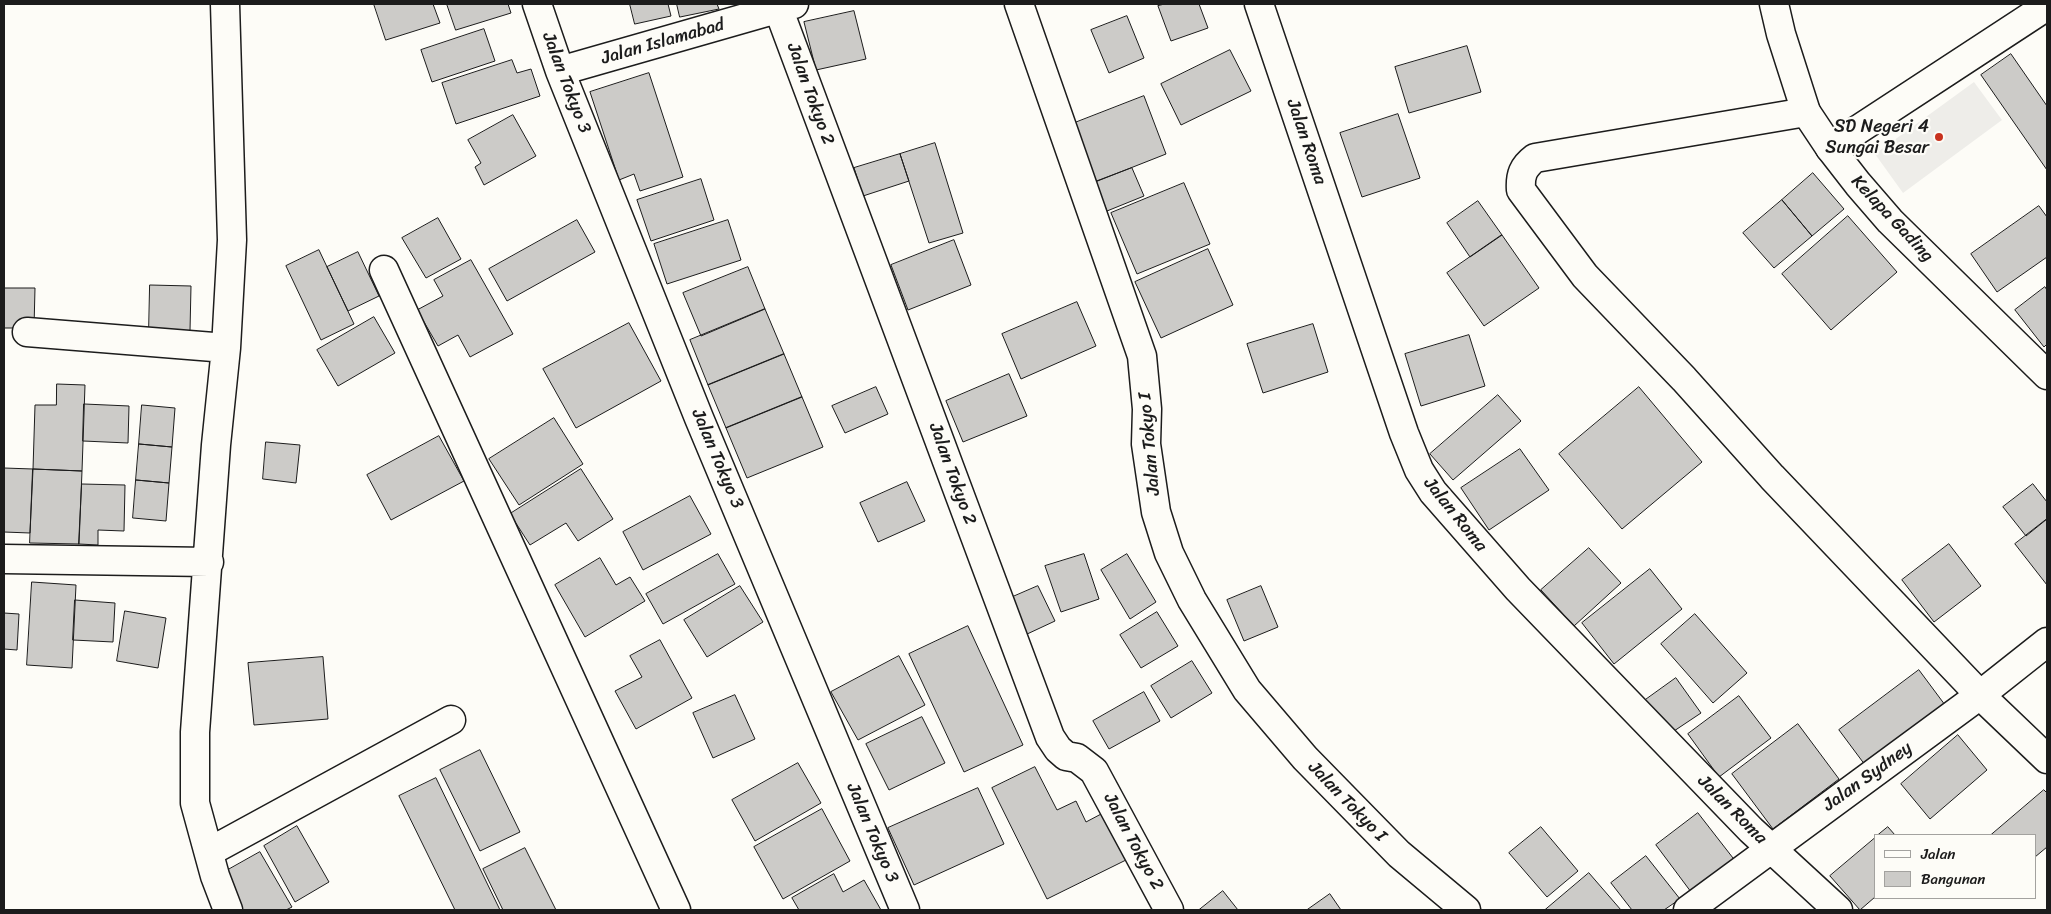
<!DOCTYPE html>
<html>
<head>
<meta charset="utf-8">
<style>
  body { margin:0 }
  #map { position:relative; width:2051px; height:914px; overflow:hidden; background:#fdfcf7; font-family:Sriracha,sans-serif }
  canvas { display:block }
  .frame { position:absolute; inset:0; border:5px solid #1c1c1c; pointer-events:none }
  .legend { position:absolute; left:1874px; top:834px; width:162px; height:65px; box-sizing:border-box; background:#fdfcf7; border:1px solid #a3a29f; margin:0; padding:6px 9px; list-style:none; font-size:15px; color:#1c1c1c }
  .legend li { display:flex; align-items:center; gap:10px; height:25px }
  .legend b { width:25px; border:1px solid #a3a29f }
</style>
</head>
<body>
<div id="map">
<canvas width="2051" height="914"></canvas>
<div class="frame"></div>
<ul class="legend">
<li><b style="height:6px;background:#fdfcf7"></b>Jalan</li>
<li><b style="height:14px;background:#cccbc8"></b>Bangunan</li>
</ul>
</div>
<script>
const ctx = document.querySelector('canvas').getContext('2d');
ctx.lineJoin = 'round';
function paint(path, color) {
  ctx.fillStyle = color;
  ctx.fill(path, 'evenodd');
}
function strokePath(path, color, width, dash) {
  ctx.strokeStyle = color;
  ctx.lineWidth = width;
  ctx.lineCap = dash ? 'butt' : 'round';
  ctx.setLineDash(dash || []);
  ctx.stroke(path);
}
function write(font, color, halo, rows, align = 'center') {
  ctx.font = font + ' Sriracha,sans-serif';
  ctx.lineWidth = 4.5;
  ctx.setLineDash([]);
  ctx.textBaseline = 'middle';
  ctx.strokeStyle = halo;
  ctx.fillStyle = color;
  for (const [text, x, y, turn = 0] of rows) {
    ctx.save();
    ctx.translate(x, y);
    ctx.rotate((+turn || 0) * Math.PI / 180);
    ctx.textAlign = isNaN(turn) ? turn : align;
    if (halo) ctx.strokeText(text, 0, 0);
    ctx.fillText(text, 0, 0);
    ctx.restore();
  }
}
paint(new Path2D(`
  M1974,82L2002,120L1903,193L1875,154Z`), '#eeede9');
const building = new Path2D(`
  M374,4H433L440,23L386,40Z
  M447,4H508L511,13L456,30Z
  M630,4H668L671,16L635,24Z
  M677,4H717L719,9L680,17Z
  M1165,4H1199L1208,28L1171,41L1158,6Z
  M854,11L866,59L816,70L804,22Z
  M1127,16L1144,58L1109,73L1091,30Z
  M484,29L495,61L432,82L421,50Z
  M1467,46L1481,92L1409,113L1395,67Z
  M1230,50L1251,91L1181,125L1161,84Z
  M2011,54L2047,106V170L1981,75Z
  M512,60L517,73L531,69L540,96L456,124L442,83Z
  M649,73L683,177L640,191L634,174L619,180L590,92Z
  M1144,96L1166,154L1095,182L1072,124Z
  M1398,114L1420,178L1362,197L1340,133Z
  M513,115L536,156L484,185L475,167L481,163L468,140Z
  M935,143L963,233L929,243L900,154Z
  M900,154L909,181L863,196L854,168Z
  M1132,168L1144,196L1107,211L1095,182Z
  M1813,173L1844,209L1812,236L1782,200Z
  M701,179L714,220L651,241L637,200Z
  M1184,183L1210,244L1137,274L1111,213Z
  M1782,200L1812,236L1774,268L1743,233Z
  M1478,201L1502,235L1470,257L1447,223Z
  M2039,206L2047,217V257L1997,292L1971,254Z
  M1848,216L1897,272L1831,330L1782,274Z
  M438,218L461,259L426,278L402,238Z
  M577,220L595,252L507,301L489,269Z
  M728,220L741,260L667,284L654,244Z
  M1502,235L1539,288L1484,326L1447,273Z
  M954,240L971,285L908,310L891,265Z
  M1208,249L1233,305L1161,338L1135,282Z
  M319,250L354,324L321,340L286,266Z
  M358,252L379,296L348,311L327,267Z
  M471,260L513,334L470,357L458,335L438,346L417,310L443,296L434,280Z
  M748,267L765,309L701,336L683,293Z
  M150,285L191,286L190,331H149Z
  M2045,287L2047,290V344L2044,347L2015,310Z
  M4,288H35L34,328H4Z
  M1077,302L1096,346L1021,379L1002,334Z
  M765,309L784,354L708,385L690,340Z
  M374,317L395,353L338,386L317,350Z
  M629,323L661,381L576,428L543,369Z
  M1313,324L1328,372L1263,393L1247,344Z
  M1469,335L1485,386L1421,406L1405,354Z
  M784,354L802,397L726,428L708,385Z
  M1009,374L1027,416L963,442L946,401Z
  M57,384L85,385L82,471L33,469L35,405H56Z
  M876,387L888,414L845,433L832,406Z
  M1639,387L1702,462L1622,529L1559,454Z
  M1498,395L1521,421L1453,480L1430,454Z
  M802,397L823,447L747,478L726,428Z
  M84,404L129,406L128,443L83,441Z
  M142,405L175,408L172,447L139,444Z
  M554,418L583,464L519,505L489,459Z
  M439,436L464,481L391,520L367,475Z
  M266,442L300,445L296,483L263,479Z
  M139,444L172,447L169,483L136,480Z
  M1520,449L1549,490L1489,530L1461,488Z
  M4,468L33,469L30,533L4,532Z
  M33,469L82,471L79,544L30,543Z
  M581,469L613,519L578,541L566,523L530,545L510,514Z
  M136,480L169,483L166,521L133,518Z
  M907,482L925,521L878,542L860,503Z
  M82,484L125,485L124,531L98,530V545L79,544Z
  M2033,484L2047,502V519L2026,536L2003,507Z
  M690,496L711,534L643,570L623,532Z
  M2047,519V585L2015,544Z
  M1949,544L1981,586L1934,622L1902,580Z
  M1589,548L1621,583L1574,626L1541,590Z
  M718,554L735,584L663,624L646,594Z
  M1084,554L1099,599L1061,612L1045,566Z
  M1127,554L1156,602L1130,619L1101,570Z
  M600,558L616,585L630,577L645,601L585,637L555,585Z
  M1650,569L1682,609L1614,664L1582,623Z
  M32,582L76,585L72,668L27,665Z
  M740,586L763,622L707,657L684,620Z
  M1038,586L1055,621L1025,635L1008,599Z
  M1261,586L1278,627L1244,641L1227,600Z
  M75,600L115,603L113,642L73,640Z
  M125,611L166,618L158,668L117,661Z
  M1157,612L1178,646L1141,668L1120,635Z
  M4,613L19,614L17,650L4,649Z
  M1695,614L1747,673L1713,703L1661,644Z
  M968,626L1023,745L964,772L909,654Z
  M660,640L692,698L636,729L615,691L642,677L630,656Z
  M899,656L925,705L858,740L831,692Z
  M323,657L328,719L254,725L248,663Z
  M1192,661L1212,693L1171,718L1151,686Z
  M1919,670L1951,713L1871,773L1839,730Z
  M1676,678L1701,713L1668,735L1644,701Z
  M1144,692L1160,721L1109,749L1093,721Z
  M735,695L755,739L713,758L693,713Z
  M1739,696L1771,738L1719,777L1688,734Z
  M922,717L945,763L889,790L866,744Z
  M1798,724L1839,779L1773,829L1732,774Z
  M1958,735L1987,770L1930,819L1901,784Z
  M480,750L520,832L480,851L440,770Z
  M798,763L821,803L755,841L732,800Z
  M1035,767L1057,810L1076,801L1086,822L1103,813L1126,860L1047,899L992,788Z
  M436,778L500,910H455L399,796Z
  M978,788L1004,844L914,885L888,828Z
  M2044,790L2047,793V847L2035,857V835H1991Z
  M822,809L850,861L783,899L754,847Z
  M1698,813L1740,867L1697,900L1656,845Z
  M297,826L329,882L295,902L264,846Z
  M1541,827L1578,871L1547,897L1509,853Z
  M1888,827L1895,835H1878Z
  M1875,838V897L1860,910L1830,876Z
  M525,848L556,910H503L483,869Z
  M260,852L292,907L286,910H239L219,875Z
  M1646,856L1680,899L1664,910H1632L1611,883Z
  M1589,873L1621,910H1545Z
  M834,874L843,892L864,880L881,910H799L792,898Z
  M1223,891L1238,910H1199Z
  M1330,894L1341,910H1307Z`);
paint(building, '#cccbc8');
strokePath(building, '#1c1c1c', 1);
const minor = new Path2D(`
  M225,4L232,240L226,348L216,445L195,732V803L215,876L228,910
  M537,4L560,71L699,418L905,910
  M1019,4L1142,356L1147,409L1146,444L1156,512L1169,553L1192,600L1247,690L1305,758L1399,854L1466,910
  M1259,4L1404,433L1419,470L1433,492L1518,589L1751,830L1838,910
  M778,8L1050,737L1058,749L1066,756L1077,758L1094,771L1169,910
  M560,71L794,4
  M1806,112L1535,158C1523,167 1520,175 1521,190L1585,276L1684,379L1772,477L1980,695L2047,759
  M1830,148L2047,6
  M384,270L676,910
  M27,332L226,348
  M4,559L209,562
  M209,852L451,720
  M1688,910L1980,695L2047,642`);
const tertiary = new Path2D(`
  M1774,4L1781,34L1806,112L1830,148L1858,184L1890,221L2047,375`);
strokePath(minor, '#1c1c1c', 31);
strokePath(tertiary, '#1c1c1c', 31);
strokePath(minor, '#fdfcf7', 28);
strokePath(tertiary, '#fdfcf7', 28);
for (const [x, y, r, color] of [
  [1939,137,5,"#c8321e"]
]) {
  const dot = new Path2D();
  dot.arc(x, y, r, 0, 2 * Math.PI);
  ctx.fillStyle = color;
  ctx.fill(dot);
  strokePath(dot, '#fdfcf7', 2);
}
write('18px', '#1c1c1c', '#fdfcf7', [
  ["Jalan Islamabad",663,42,-16],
  ["Jalan Tokyo 3",566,83,69],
  ["Jalan Tokyo 2",810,94,70],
  ["Jalan Roma",1306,142,71],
  ["Kelapa Gading",1892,219,47],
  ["Jalan Tokyo I",1150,444,-95],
  ["Jalan Tokyo 3",717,459,67],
  ["Jalan Tokyo 2",952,474,70],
  ["Jalan Roma",1455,515,51],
  ["Jalan Sydney",1868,777,-36],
  ["Jalan Tokyo I",1347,802,46],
  ["Jalan Roma",1732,810,45],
  ["Jalan Tokyo 3",872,833,67],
  ["Jalan Tokyo 2",1133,842,62]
]);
write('18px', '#1c1c1c', '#fdfcf7', [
  ["SD Negeri 4",1929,127],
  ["Sungai Besar",1929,148]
], 'right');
</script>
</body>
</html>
